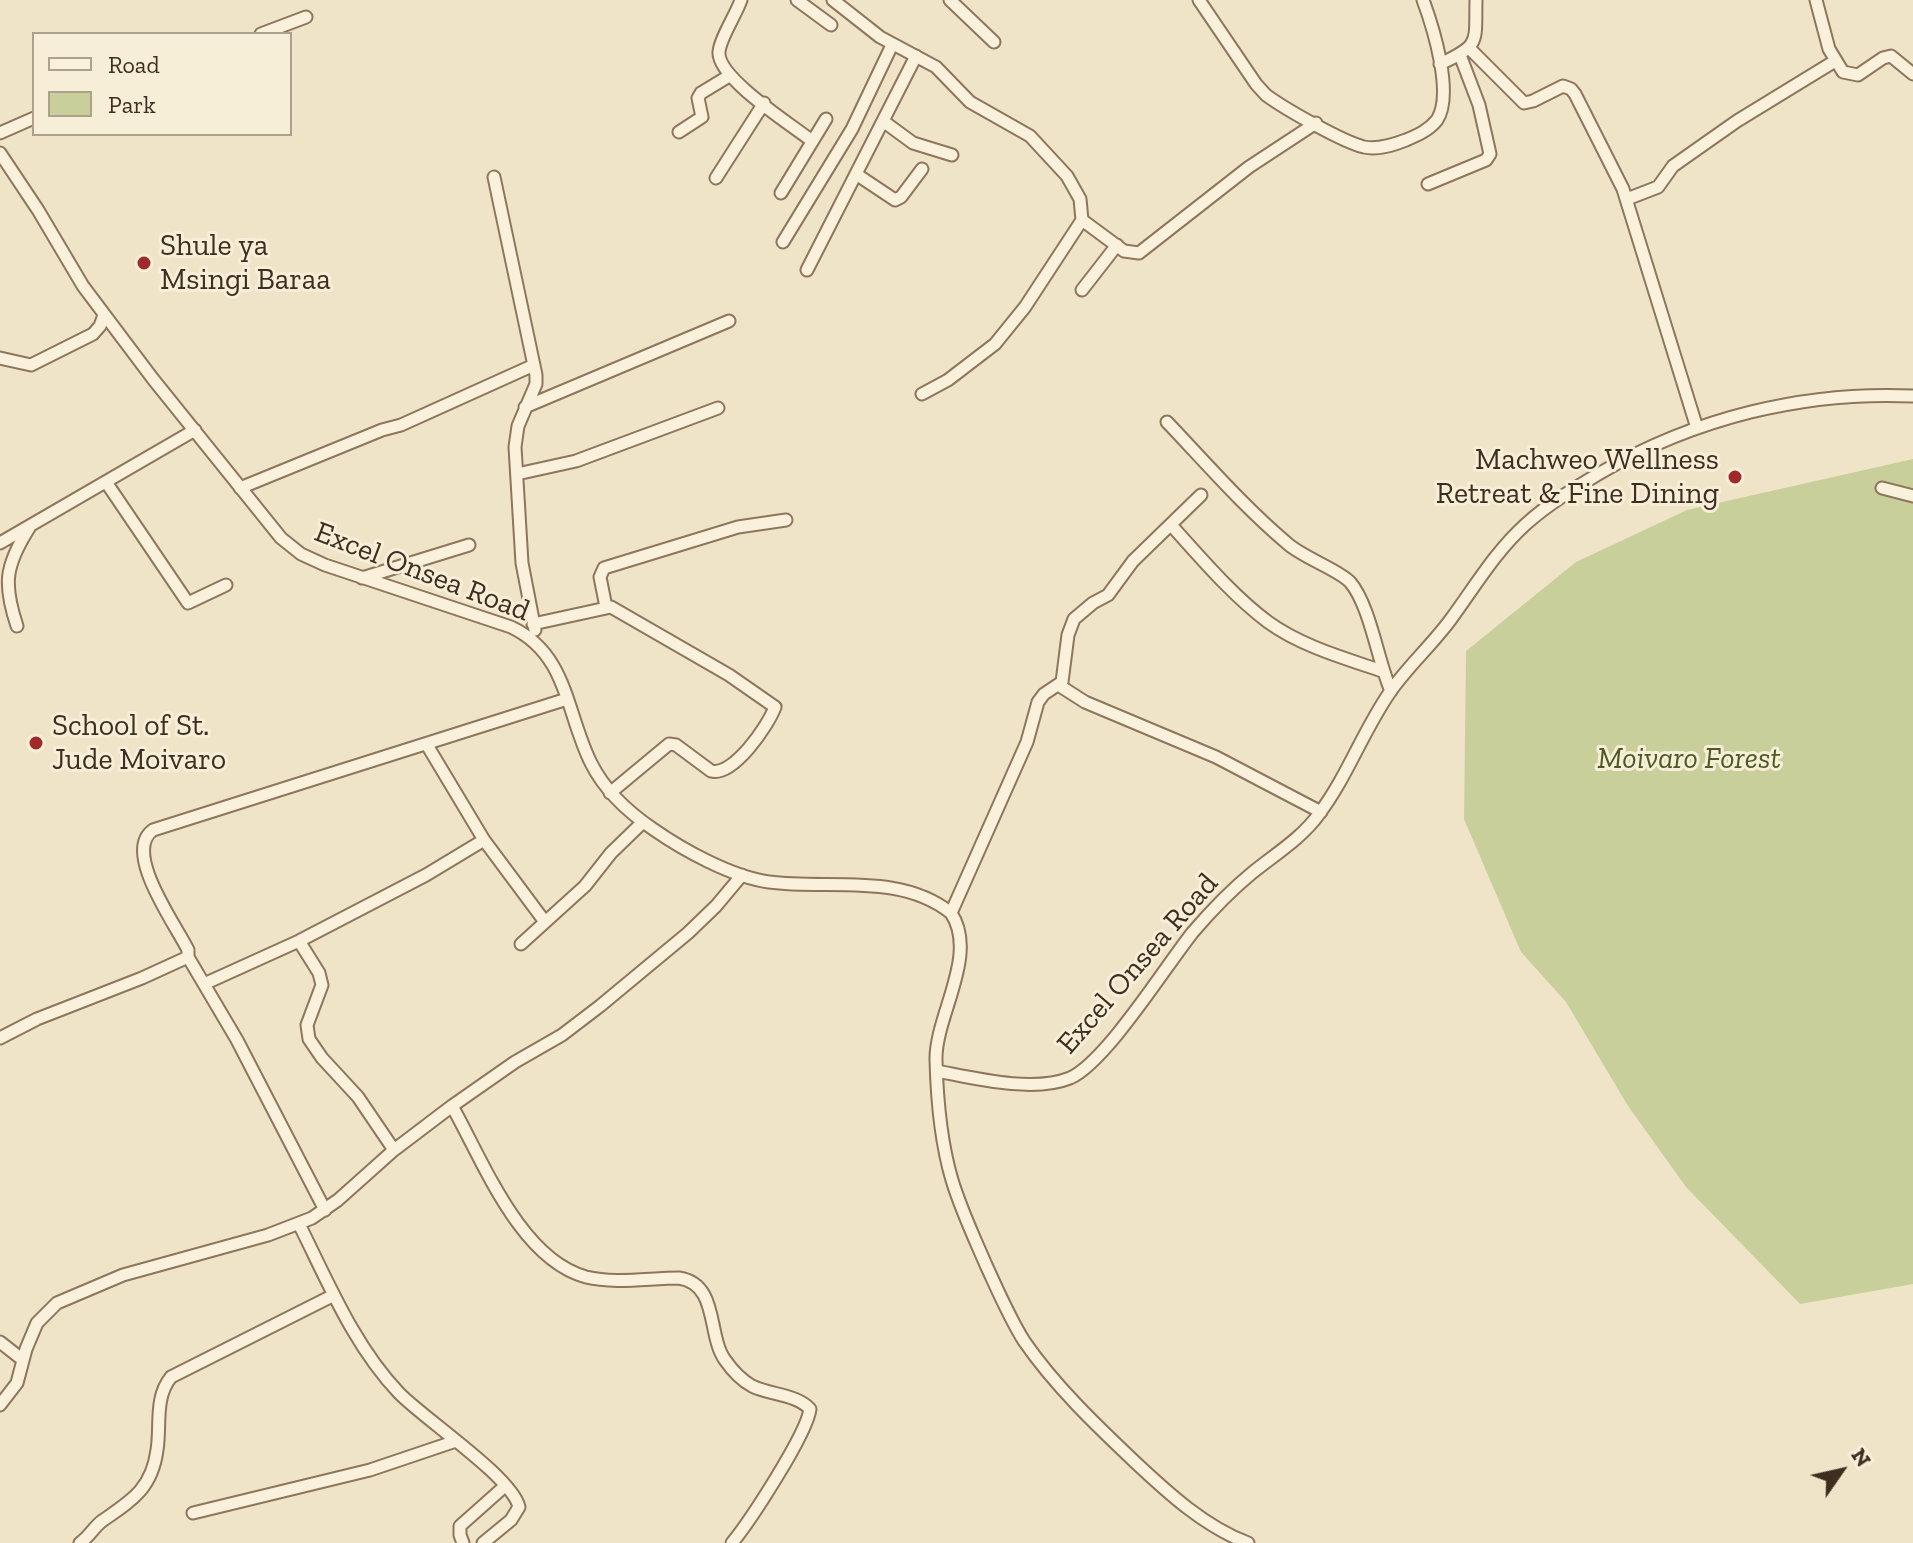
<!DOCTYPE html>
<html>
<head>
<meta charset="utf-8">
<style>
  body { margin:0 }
  #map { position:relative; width:1913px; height:1543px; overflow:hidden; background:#f0e4c8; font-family:"Zilla Slab",serif }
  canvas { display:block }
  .legend { position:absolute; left:32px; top:32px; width:260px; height:104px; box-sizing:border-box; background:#f7eed8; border:2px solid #ada18e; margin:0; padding:10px 14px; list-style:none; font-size:24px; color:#3d2e20 }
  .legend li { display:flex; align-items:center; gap:16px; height:40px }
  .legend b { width:40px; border:2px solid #ada18e }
  .north { position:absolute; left:1801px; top:1431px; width:80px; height:80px; -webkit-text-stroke:6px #f7eed8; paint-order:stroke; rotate:56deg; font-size:22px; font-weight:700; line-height:32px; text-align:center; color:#3d2e20 }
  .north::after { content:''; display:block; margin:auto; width:28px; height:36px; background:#3d2e20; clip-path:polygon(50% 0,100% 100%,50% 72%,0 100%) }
</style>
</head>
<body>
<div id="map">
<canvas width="1913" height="1543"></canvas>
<ul class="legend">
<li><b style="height:10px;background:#faf1dc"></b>Road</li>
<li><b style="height:22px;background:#c9cf9b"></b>Park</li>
</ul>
<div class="north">N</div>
</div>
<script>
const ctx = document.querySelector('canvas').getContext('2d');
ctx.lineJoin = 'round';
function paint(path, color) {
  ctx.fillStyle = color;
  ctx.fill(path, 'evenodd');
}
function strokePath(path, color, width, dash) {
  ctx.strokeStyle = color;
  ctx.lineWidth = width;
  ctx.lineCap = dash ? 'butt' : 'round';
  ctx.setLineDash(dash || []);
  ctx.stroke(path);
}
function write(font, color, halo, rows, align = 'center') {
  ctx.font = font + ' "Zilla Slab",serif';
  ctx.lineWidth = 6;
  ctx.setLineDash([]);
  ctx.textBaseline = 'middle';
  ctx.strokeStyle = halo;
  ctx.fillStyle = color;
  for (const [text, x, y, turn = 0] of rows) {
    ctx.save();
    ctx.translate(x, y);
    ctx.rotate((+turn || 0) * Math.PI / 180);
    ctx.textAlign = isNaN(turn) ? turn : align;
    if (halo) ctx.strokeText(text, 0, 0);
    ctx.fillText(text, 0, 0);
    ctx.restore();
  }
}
paint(new Path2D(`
  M1913,459V1284L1800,1304L1686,1187L1628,1106L1566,1002L1521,952L1464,819L1466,651L1576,562L1687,510Z`), '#c9cf9b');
const street = new Path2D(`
  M741,0C736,15 720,38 719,52C717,78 792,125 812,141
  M797,0L831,25
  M833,0L880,37L936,67L970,102L1030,136L1067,176L1080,199L1082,220L1025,307L995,344L948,380L922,394
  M950,0L994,42
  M1199,0L1256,84L1266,95C1285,109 1343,142 1364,147C1378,150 1393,145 1406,140C1418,135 1429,130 1437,120C1454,94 1433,27 1423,0
  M1816,0L1829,49L1843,72L1858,75L1883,58L1891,56L1913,74
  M261,34L306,17
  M1470,49L1524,103L1533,101L1563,86L1571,89L1575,94L1623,189L1697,428
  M1440,64C1481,45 1475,43 1476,0
  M883,121L913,143L952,155
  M679,132L702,117L698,98L701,93L729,76
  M0,133L34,118
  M0,153L38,210L83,286L153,379L281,538L301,554L325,565L511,627C568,654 566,713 591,763C605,791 628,812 653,829C683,850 732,877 769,882C828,890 900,872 951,913C979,955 935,1016 936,1060C937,1099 941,1143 952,1180C961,1210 974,1237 986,1265C998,1291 1009,1317 1024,1341C1055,1386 1096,1425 1135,1462C1168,1493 1205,1527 1248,1543
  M856,174L895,200L901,197L922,169
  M494,177L536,375V384L518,426L515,447L522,563L535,630
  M716,178L764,103
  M1428,184L1486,160L1490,154L1479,105L1460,55
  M781,193L826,119
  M1627,199L1658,187L1673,166L1737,121L1835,61
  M1082,220L1124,251L1139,253L1249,167L1316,123
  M783,242L852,129L892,45
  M807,270L916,56
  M1082,290L1117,245
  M0,358L31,365L93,334L100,326L104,315
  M525,407L729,321
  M1167,422C1206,463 1244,507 1288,544C1304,558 1339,570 1350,582C1370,605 1378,662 1391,691
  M517,474L576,461L718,408
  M106,482L188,603L226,585
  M240,488L382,430L401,425L534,365
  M1882,488L1913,496
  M1171,525C1201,558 1232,595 1268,622C1301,646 1344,658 1382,671
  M0,543L195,430
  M362,578L469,545
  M606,607L600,577L604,568L738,527L786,520
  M533,624L611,607L729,675L775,707C768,726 733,777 711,771L676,745L669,744L610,793
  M17,626C3,584 5,566 29,528
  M1060,686L1085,702L1216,757L1321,812
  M427,745L484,840L545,922
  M951,913L1027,742L1038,702L1044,694L1062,682L1068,635L1074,619L1093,603L1108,595L1133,561L1201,495
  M299,941L319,973L322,985L307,1025L309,1039L322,1058L358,1097L394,1150
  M521,944L585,886L611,853L643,822
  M188,957L237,1040L325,1210
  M204,984L299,941L426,875L484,840
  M0,1038L37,1019L142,978L188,957V950C176,925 122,852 153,830L567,699
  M937,1071C974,1078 1033,1093 1070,1078C1106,1062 1165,967 1193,932C1211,911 1230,891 1252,873C1274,855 1302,838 1319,814C1347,777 1363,731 1390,692C1408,666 1432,645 1451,619C1476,585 1495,552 1526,524C1548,504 1575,488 1600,473C1695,418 1803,391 1913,396
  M452,1106C483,1161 520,1259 586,1277C615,1284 649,1278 679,1278C719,1284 707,1335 725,1360C732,1370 741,1380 752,1386C770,1395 796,1394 810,1409C807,1434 750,1521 732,1543
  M299,1224C328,1282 354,1346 399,1393C424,1419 512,1477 519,1507L511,1520L483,1543
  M0,1342L23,1360
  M0,1405L17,1383L26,1349L37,1323L57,1303L123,1275L268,1235L312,1218L338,1200L394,1150L452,1106L515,1062L562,1035L600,1006L688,933L716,906L742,875
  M193,1513L370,1470L456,1441
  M80,1543C89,1537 94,1527 102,1521C131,1501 152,1489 157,1450C161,1426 154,1398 171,1377L334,1295
  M463,1543L460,1535V1526L505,1486`);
strokePath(street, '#8d765c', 15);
strokePath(street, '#faf1dc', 11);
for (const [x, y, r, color] of [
  [144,263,8,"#9e2a2b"],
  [1735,477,8,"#9e2a2b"],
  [36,743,8,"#9e2a2b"]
]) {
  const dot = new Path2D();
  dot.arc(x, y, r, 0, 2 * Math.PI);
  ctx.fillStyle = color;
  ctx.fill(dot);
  strokePath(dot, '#f7eed8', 3);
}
write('30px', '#3d2e20', '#f7eed8', [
  ["Shule ya",160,246],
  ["Msingi Baraa",160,280],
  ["Machweo Wellness",1719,460,"right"],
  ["Retreat & Fine Dining",1719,494,"right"],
  ["School of St.",52,726],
  ["Jude Moivaro",52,760]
], 'left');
write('30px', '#3d2e20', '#f7eed8', [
  ["Excel Onsea Road",422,572,21],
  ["Excel Onsea Road",1138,964,-49]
]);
write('italic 30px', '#4d5a26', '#f7eed8', [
  ["Moivaro Forest",1689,759]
]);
</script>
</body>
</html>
